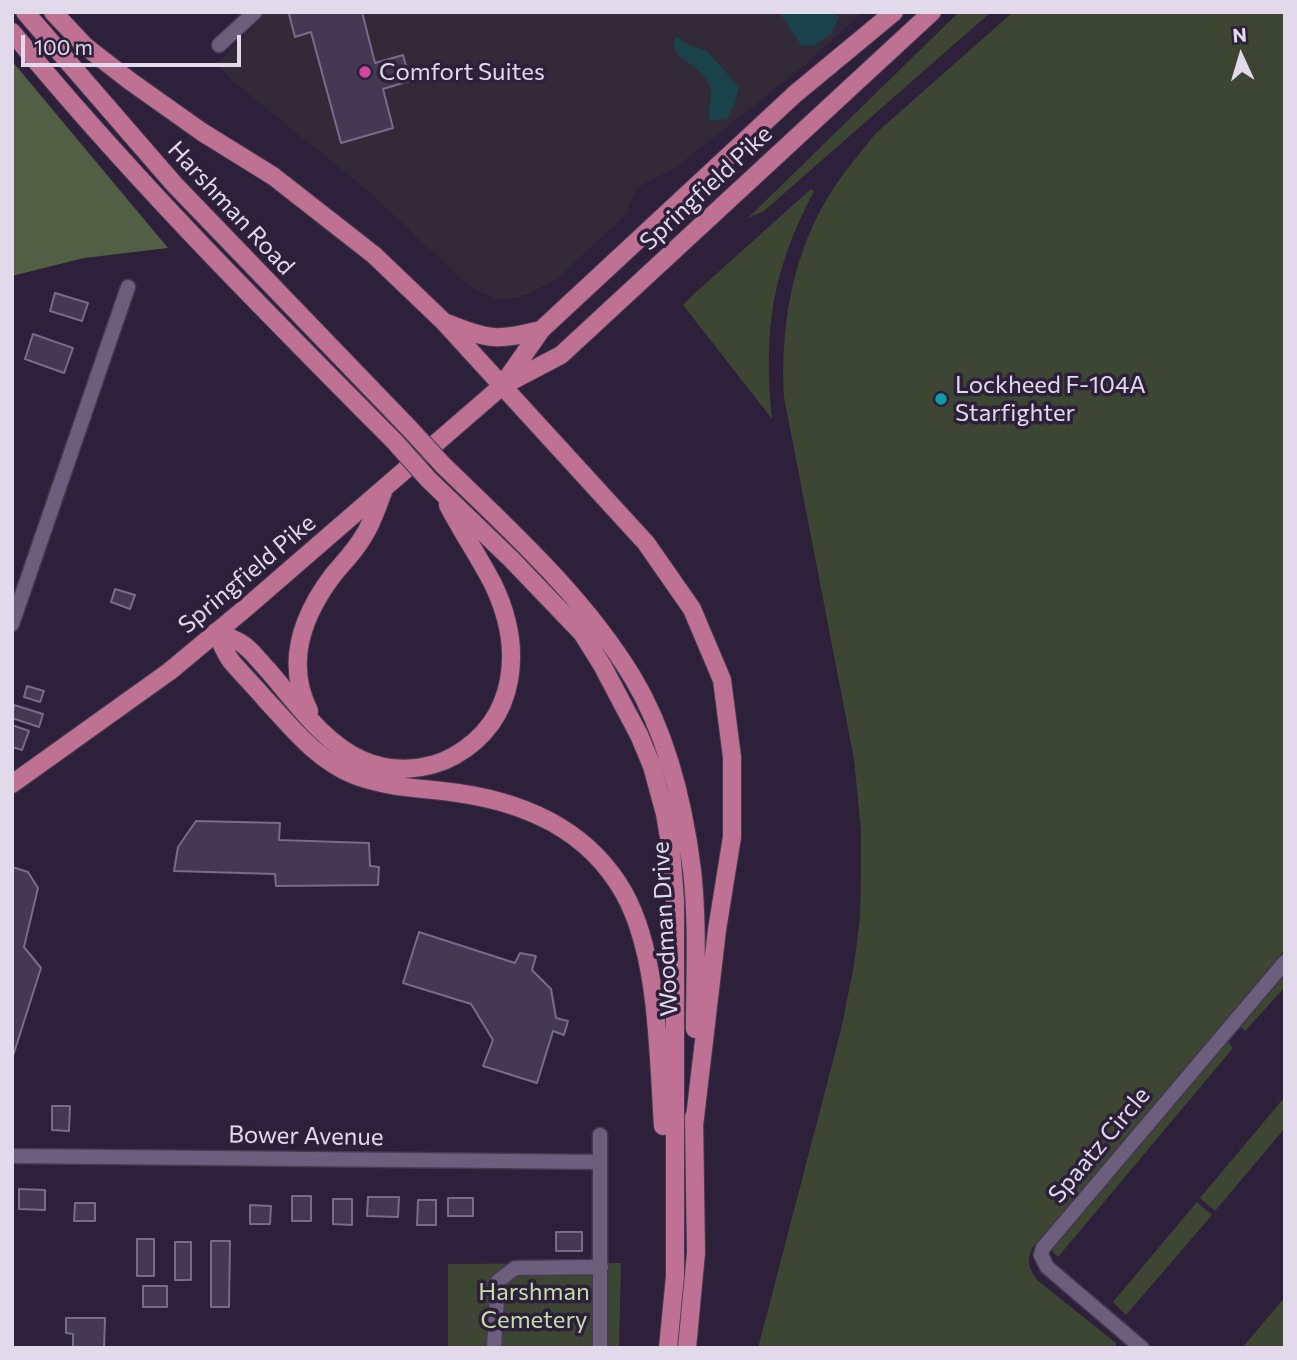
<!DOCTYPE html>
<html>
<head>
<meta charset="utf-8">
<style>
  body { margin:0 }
  #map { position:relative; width:1297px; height:1360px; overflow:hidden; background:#2c203a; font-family:Commissioner,sans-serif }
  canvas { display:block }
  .frame { position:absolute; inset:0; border:14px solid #e0daeb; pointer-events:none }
  .north { position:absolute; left:1206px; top:21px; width:70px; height:70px; -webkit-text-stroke:5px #2c203a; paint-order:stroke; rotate:356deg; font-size:19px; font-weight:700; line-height:28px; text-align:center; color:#e0daeb }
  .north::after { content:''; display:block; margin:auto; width:24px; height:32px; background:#e0daeb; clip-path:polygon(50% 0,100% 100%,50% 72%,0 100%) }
  .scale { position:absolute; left:21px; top:35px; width:220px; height:32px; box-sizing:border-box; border:4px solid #e0daeb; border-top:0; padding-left:9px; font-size:21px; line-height:24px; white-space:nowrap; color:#e0daeb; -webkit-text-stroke:5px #2c203a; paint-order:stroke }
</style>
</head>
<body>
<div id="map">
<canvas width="1297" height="1360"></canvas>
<div class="frame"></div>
<div class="north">N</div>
<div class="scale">100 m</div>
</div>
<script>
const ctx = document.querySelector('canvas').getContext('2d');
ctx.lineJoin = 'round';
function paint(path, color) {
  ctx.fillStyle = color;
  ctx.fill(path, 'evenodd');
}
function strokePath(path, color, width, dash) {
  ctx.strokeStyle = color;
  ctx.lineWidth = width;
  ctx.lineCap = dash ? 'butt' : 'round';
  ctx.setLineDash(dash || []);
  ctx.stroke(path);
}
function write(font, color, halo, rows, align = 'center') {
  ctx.font = font + ' Commissioner,sans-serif';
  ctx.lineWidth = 7;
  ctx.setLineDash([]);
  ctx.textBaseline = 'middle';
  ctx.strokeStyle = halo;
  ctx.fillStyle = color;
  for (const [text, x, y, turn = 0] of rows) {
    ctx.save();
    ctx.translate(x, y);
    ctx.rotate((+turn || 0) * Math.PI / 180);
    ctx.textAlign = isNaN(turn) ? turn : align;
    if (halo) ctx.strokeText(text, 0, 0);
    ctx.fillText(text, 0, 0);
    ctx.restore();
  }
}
paint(new Path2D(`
  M267,12H863L805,65L674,169L643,184L634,193L627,214L555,280L528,294L509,299H496L470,287L367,190L235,83L217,64Z`), '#322a39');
paint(new Path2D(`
  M959,12H991L764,211L748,218Z
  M1013,12H1285V949L1032,1248C1027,1262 1028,1267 1037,1280L1116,1343V1348H758L841,1030L854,965L860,918L861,877V831L854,759L784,397C780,323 793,249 835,186C847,168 862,151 875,134Z
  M811,189L814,191C772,271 763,330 772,419L683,305L696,292Z
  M1285,975V987L1245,1031L1241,1027Z
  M1228,1042L1233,1048L1058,1257L1052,1251L1053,1249Z
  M1283,1099L1285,1128L1215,1211L1200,1198Z
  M1197,1202L1212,1215L1126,1315L1113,1302Z
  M621,1263L619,1348H448V1264Z
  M1285,1297V1348H1242Z`), '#3d4633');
paint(new Path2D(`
  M12,61L168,248L84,258L12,276Z`), '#525f44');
paint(new Path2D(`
  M779,12H824L839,16L831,34L813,46L801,45Z
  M675,36L689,45L707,51L739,87L735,103L727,119L710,121C707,107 712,103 711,93C710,77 691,63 678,56L674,46Z`), '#1b414a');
const building = new Path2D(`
  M295,12H362L375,63L403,55L410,81L383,89L393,128L341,143L311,32L295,37L289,14Z
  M55,293L88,303L82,321L50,311Z
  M33,334L73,348L64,373L25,359Z
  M115,589L135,595L130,609L111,602Z
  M27,686L44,691L40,702L24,697Z
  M14,705L43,714L39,727L12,718Z
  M12,725L29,731L22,750L12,747Z
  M196,821L280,823L279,840L369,843L370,866L379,867L378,885L276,886L275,874L174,871L178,847Z
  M12,867L28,872L38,888L24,947L41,968L12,1059Z
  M419,932L515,963L520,953L536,956L532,970L551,989L556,1018L568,1021L564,1035L553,1031L537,1083L483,1066L493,1040L471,1004L403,983Z
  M52,1106H70L69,1131L52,1130Z
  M19,1189L45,1190V1210L19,1209Z
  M292,1196H311V1221H292Z
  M368,1197H399L398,1217L367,1216Z
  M448,1198H473V1216H448Z
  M333,1199H352V1225L333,1224Z
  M418,1200H436V1225H417Z
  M75,1203H95V1221H74Z
  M250,1205L271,1206L270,1224H250Z
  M556,1232H582V1251H556Z
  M137,1239H154V1276H137Z
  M211,1241H230L229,1307H211Z
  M175,1242H191V1280H175Z
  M143,1286H167V1307H143Z
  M66,1318H105L104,1348H73V1334L66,1333Z`);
paint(building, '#433952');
strokePath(building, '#786c8b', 2);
const minor = new Path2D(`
  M219,45L255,12
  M12,624L128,287
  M600,1135V1348
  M12,1156L600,1162
  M494,1348L498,1281L515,1268L601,1267
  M1142,1348L1047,1267L1041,1255L1043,1248L1285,962`);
const major = new Path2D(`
  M25,12L174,184L410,429
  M53,12L85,46L130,81L202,132L273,176L374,255L443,321L646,543L692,609L722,680L732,757V837L717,930L694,1126
  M12,32C131,177 263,309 395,442
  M447,323C490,340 496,341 541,330
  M504,383L541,330L795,94L894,12
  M443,465C511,531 584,597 633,678C667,735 684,806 692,870C698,923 695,977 695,1029
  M428,479L512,560L582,633L602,665L639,735L652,766L665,814L671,849L675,901V1276L668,1348
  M216,632C221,642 225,653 231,661C242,674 255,687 266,700C293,729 317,760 354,775C387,788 424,788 458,793C527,803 588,830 624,893C659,956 658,1055 663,1126
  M216,632C225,636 238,640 245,646C253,652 260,662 267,669C295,701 323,743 362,760C391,773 427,771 454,756C519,719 523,646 493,584C479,557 462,532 448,505
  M309,711C285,663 302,616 333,575C343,563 355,551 363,537C372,524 377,507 383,492
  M12,784L170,671L248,606L502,386L561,355L932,12
  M687,1348L696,1253L694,1117`);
strokePath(minor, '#453b51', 17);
strokePath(major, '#453b51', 20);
strokePath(minor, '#6c5f7d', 14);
strokePath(major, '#bf7193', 18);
const majorBridge = new Path2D(`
  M410,429L443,465
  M395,442L428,479`);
strokePath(majorBridge, '#453b51', 20, []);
strokePath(majorBridge, '#bf7193', 18);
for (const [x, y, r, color] of [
  [365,72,7,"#d1479c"],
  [941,399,7,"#0f9aa8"]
]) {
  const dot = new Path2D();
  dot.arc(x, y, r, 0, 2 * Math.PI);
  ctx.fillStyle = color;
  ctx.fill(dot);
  strokePath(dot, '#2c203a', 2.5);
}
write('24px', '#e0daeb', '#2c203a', [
  ["Comfort Suites",379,72],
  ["Lockheed F-104A",955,385],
  ["Starfighter",955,413]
], 'left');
write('24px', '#e0daeb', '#2c203a', [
  ["Springfield Pike",706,188,-43],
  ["Harshman Road",231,208,47],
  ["Springfield Pike",247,574,-40],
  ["Woodman Drive",665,929,-93],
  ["Bower Avenue",306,1136,1],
  ["Spaatz Circle",1099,1145,-50]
]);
write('24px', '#c5deaa', '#2c203a', [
  ["Harshman",534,1292],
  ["Cemetery",534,1320]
]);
</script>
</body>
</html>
